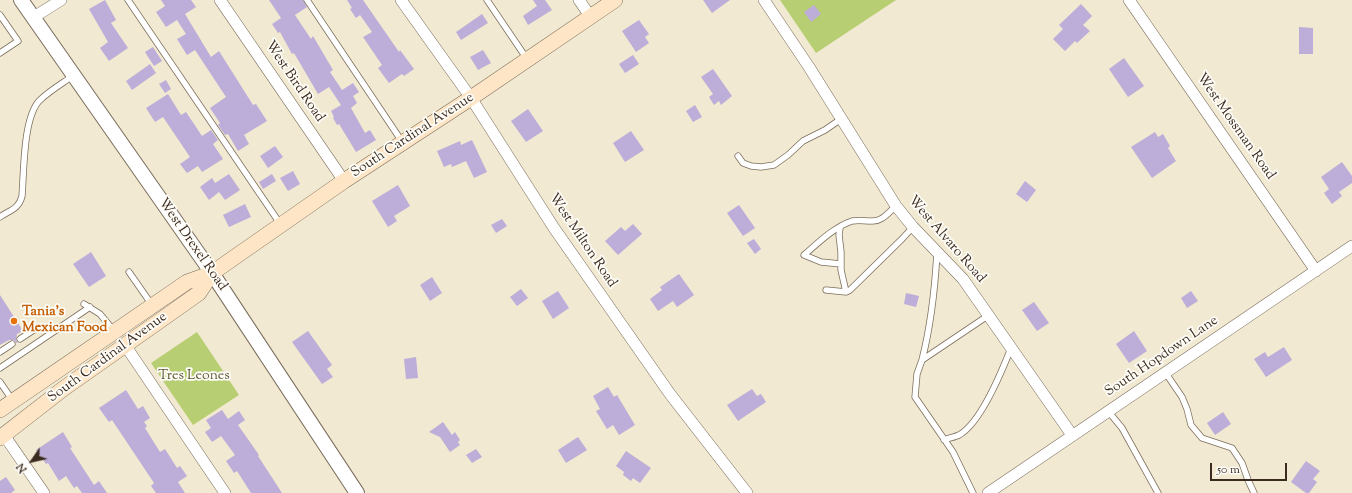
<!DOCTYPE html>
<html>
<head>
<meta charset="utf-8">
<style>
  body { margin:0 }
  #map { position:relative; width:1352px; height:493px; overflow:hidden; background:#f1e9d1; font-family:"Sorts Mill Goudy",serif }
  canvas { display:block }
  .north { position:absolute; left:12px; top:441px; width:40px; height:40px; -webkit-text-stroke:3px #fdfcf7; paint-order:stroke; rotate:236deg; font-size:11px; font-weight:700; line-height:16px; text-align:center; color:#3b2a1e }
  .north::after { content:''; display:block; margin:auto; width:14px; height:18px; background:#3b2a1e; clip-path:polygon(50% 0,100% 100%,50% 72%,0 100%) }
  .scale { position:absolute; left:1210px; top:463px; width:77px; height:18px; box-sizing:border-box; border:2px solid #3b2a1e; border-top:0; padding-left:5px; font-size:12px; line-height:14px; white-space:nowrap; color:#3b2a1e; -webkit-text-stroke:3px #fdfcf7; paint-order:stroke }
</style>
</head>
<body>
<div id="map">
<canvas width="1352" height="493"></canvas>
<div class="north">N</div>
<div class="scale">50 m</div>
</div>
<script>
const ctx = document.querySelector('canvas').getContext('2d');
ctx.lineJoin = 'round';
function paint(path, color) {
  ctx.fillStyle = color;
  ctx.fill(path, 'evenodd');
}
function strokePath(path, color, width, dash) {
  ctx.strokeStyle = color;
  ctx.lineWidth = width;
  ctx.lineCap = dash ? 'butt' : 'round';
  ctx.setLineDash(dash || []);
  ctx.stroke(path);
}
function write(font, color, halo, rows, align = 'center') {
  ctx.font = font + ' "Sorts Mill Goudy",serif';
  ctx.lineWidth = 3.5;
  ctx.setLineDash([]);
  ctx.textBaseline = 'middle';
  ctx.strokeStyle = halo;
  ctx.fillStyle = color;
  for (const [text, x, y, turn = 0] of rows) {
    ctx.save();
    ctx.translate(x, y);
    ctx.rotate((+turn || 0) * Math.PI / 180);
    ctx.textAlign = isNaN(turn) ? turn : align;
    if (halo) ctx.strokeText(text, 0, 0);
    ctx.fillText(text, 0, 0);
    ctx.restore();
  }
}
paint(new Path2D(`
  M780,0H896L816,53Z
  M197,332L239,395L193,425L151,363Z`), '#b8ce72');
paint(new Path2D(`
  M105,0L116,20L111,23L128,48L109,61L100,48L108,42L89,9Z
  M161,0H191L196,7L185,14L211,57L219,51L253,105L256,104L267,121L244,135L249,144L238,151L228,134L225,135L218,125L220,123L210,108L226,97L195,50L187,55L177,39L186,34L177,20L166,27L156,12L165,6Z
  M269,0H303L307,7L295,15L311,39L313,36L333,70L330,72L342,90L353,83L359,92L353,96L357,103L351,108L365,133L370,130L376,140L356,152L339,124L337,125L333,118L334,117L331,111L341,105L329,87L318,94L294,53L292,54L280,32L278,33L272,24L281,18Z
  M347,0H363L399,52L400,50L414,69L404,76L402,74L389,83L378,68L382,65L363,37L372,32L360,15L356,18L350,9L352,8Z
  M533,0H545L552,10L528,25L523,16L537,6Z
  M703,0H730L712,13Z
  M1081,4L1092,16L1083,25L1090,31L1077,43L1075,41L1065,51L1053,39L1063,29L1059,25Z
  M814,5L821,14L811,22L804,12Z
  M482,14L488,23L461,40L456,32Z
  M639,20L649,34L645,37L649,43L636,52L622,31Z
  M1299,27L1313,28V54H1299Z
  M153,47L162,61L154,66L145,52Z
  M483,50L491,63L478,70L470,57Z
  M633,55L639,64L625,73L619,64Z
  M1124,58L1144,86L1128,97L1109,69Z
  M150,64L156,73L132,90L126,81Z
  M713,69L732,96L721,105L719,101L714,105L709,97L713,94L701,77Z
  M166,80L171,89L165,93L159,84Z
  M168,94L181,115L186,112L202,136L211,130L218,140L213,144L223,159L202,172L198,166L187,173L180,164L190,157L163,117L155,122L146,108Z
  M695,105L702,117L693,122L686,111Z
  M528,109L543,131L526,142L511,121Z
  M631,131L644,150L625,162L613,143Z
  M1155,132L1158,137L1163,134L1170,146L1168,148L1176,161L1152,178L1131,147Z
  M472,140L487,172L474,178L466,161L452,167L451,164L444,167L437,151L460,141L461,145Z
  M275,146L283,157L268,168L260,156Z
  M1342,162L1352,176V183L1339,192L1342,196L1332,204L1324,193L1329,189L1321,177Z
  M293,171L300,184L288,191L280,178Z
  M229,174L240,190L225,200L219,192L209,200L200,187L212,178L215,183Z
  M272,174L276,181L263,189L259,182Z
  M1025,181L1036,190L1027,202L1016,194Z
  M398,185L410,206L394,216L397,221L388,227L372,201Z
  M245,204L251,217L229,227L223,215Z
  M739,205L755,228L743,236L727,213Z
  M502,219L507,226L496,233L491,225Z
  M633,224L642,234L618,255L605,241L621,227L625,231Z
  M754,239L761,249L755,254L747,243Z
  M91,252L106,276L89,287L73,264Z
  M679,274L694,295L677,307L673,301L658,311L650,299L662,290L660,287Z
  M432,277L442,293L430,301L420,285Z
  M521,289L528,298L517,306L510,297Z
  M558,291L569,308L553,319L542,301Z
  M1191,291L1198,301L1187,308L1181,298Z
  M906,293L919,296L916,307L904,304Z
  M0,295L23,331L17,334L16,340L18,342L16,343L14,340H9L0,345Z
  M1034,302L1049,323L1037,331L1022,310Z
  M308,331L332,365L327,369L333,377L322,384L292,342Z
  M1134,331L1147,351L1129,363L1116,344Z
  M1284,347L1292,360L1266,377L1254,359L1265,352L1268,357Z
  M416,357L418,378L406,379L404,359Z
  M608,387L614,397L617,395L635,425L619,435L613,425L607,429L596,411L600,409L593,396Z
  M752,389L757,396L761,394L766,402L738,421L727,405Z
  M126,390L138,409L143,406L150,418L144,422L147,426L145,428L160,452L165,449L177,468L180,466L187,476L178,482L185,493H156L151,486L154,483L112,420L109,422L99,408Z
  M222,410L228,419L239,411L245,420L238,425L259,455L258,456L282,493H251L237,471L234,473L226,461L235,455L221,436L212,442L205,432L211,428L206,420Z
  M1223,412L1231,424L1215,435L1207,423Z
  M443,422L452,435L455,432L460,440L458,442L460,445L450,452L440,437L429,432Z
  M63,432L72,447L70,448L94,485L99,481L107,493H82L77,486L74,488L66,476L59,481L48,463L46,464L36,450Z
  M578,437L587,450L566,463L558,450Z
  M476,449L482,457L472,463L466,455Z
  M626,451L651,468L640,483L633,478L631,481L623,475L624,472L616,466Z
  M1306,461L1320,471L1313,479L1317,482L1309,493H1306L1291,482Z
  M6,477L15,490L11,493H0V481Z`), '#bdadd9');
const service = new Path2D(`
  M128,0L281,225
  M307,0L403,143
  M487,0L527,59
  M0,15L18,41L0,53
  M738,156L743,163L751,166L761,167L774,165L788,155L803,141L825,130L841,119
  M0,217C10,210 19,209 22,196C24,172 23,119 39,101C49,91 63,83 74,75
  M840,228L839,235L841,252V270L846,292
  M841,264L821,262L804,255C818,243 834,227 852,221C859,220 864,221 871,221C882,222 888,213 896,206
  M129,272L152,305
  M826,290L846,292L850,290L902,239L913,227
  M84,304L100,314L114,331
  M20,339L38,327
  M0,352L12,344
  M922,360C931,325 935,288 937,252
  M0,368L90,307
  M1165,372L1182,397L1187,409L1191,425L1202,438L1232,448L1242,463L1248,480L1254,493
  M0,382L13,401
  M1108,411L1122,428L1158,493
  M944,440C949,438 955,437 959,435C981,423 1002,371 1011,348
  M973,493L953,452L915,397L917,374L922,360L989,315`);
const minor = new Path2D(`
  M220,0L344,181
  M401,0L471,98L554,228L670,394L747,493
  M579,0L590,16
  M764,0L809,67L896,206L913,227L963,279L1072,435
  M1129,0L1316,271
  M34,17L61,0
  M125,345L225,493
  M4,435L44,493
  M988,493L1352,246`);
const tertiary = new Path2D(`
  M21,0L212,273L357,493`);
const secondary = new Path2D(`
  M0,410L187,282L212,273L344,181L471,98L615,0
  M0,438L63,389L199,293L212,273`);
strokePath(service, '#7b6d5d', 7);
strokePath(minor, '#7b6d5d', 12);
strokePath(tertiary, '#7b6d5d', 16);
strokePath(secondary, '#7b6d5d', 16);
strokePath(service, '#fff', 5.5);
strokePath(minor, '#fff', 11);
strokePath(tertiary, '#fff', 14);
strokePath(secondary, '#fee5c5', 15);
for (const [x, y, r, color] of [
  [14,321,4,"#e8710a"]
]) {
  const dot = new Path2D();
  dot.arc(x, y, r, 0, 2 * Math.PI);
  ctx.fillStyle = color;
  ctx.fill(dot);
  strokePath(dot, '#fdfcf7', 1.5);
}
write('14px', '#3b2a1e', '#fdfcf7', [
  ["West Bird Road",294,82,56],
  ["West Mossman Road",1235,127,55],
  ["South Cardinal Avenue",413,136,-33],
  ["West Alvaro Road",946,240,49],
  ["West Milton Road",582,241,56],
  ["West Drexel Road",192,245,55],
  ["South Hopdown Lane",1162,357,-34],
  ["South Cardinal Avenue",108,358,-36]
]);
write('bold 14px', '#c56008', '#fdfcf7', [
  ["Tania's",22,313],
  ["Mexican Food",22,329]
], 'left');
write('14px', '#605b37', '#fdfcf7', [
  ["Tres Leones",194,377]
]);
</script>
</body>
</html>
